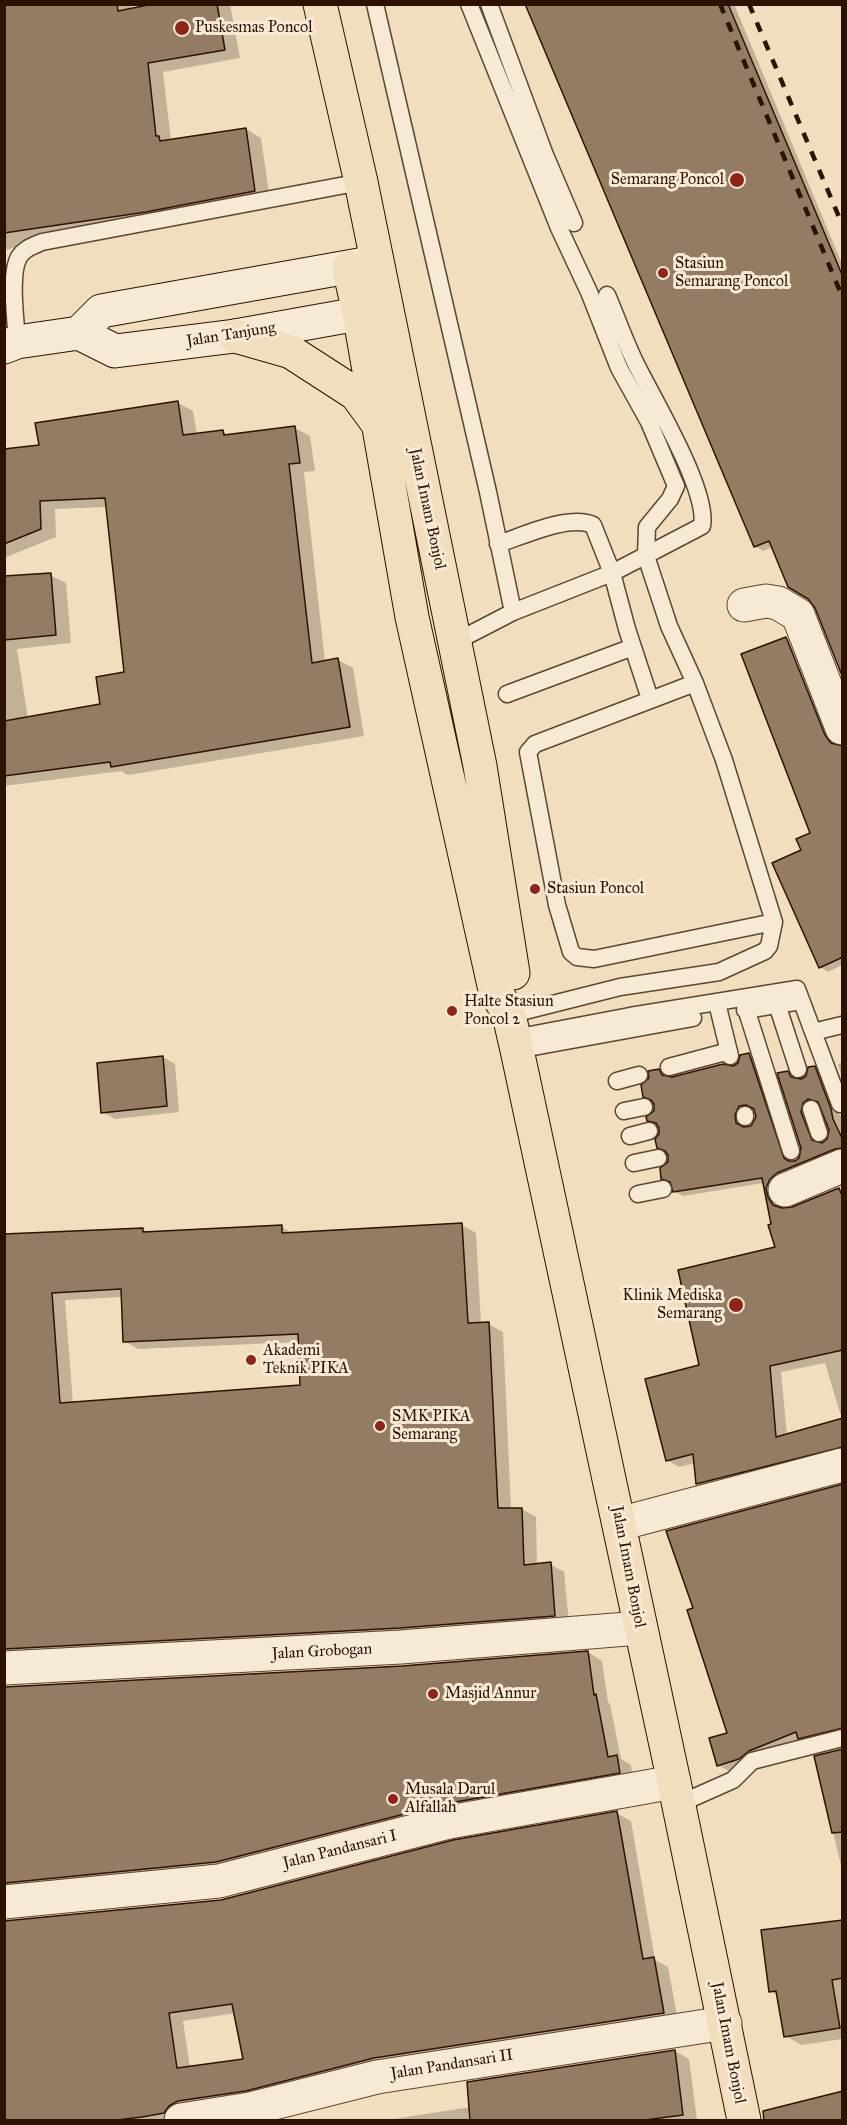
<!DOCTYPE html>
<html>
<head>
<meta charset="utf-8">
<style>
  body { margin:0 }
  #map { position:relative; width:847px; height:2125px; overflow:hidden; background:#f1debe; font-family:"IM FELL Great Primer",serif }
  canvas { display:block }
  .frame { position:absolute; inset:0; border:6px solid #2d1201; pointer-events:none }
</style>
</head>
<body>
<div id="map">
<canvas width="847" height="2125"></canvas>
<div class="frame"></div>
</div>
<script>
const ctx = document.querySelector('canvas').getContext('2d');
ctx.lineJoin = 'round';
function paint(path, color) {
  ctx.fillStyle = color;
  ctx.fill(path, 'evenodd');
}
function strokePath(path, color, width, dash) {
  ctx.strokeStyle = color;
  ctx.lineWidth = width;
  ctx.lineCap = dash ? 'butt' : 'round';
  ctx.setLineDash(dash || []);
  ctx.stroke(path);
}
function write(font, color, halo, rows, align = 'center') {
  ctx.font = font + ' "IM FELL Great Primer",serif';
  ctx.lineWidth = 6;
  ctx.setLineDash([]);
  ctx.textBaseline = 'middle';
  ctx.strokeStyle = halo;
  ctx.fillStyle = color;
  for (const [text, x, y, turn = 0] of rows) {
    ctx.save();
    ctx.translate(x, y);
    ctx.rotate((+turn || 0) * Math.PI / 180);
    ctx.textAlign = isNaN(turn) ? turn : align;
    if (halo) ctx.strokeText(text, 0, 0);
    ctx.fillText(text, 0, 0);
    ctx.restore();
  }
}
paint(new Path2D(`
  M4,4H131L132,10L161,4H230L240,58L163,72L171,141L246,129L261,138L270,200L4,250Z
  M527,4H734L842,264V673L817,607L773,547L763,551L755,546Z
  M178,403L193,411L197,435L223,432L230,436L295,428L310,436L315,471L304,472L325,662L338,660L353,668L364,736L128,775L121,771L4,786V577L50,575L66,583L71,643L17,649L28,719L102,705L126,673L107,507L55,509L56,537L4,558V450L40,446Z
  M786,638L795,643L833,741L837,747L842,748V965L828,972L820,967L803,850L812,834Z
  M749,1055L757,1060L790,1162L794,1163L800,1159L803,1148L787,1073L801,1081L814,1068L823,1073L839,1115H842V1153L775,1192L776,1205L768,1200L764,1183L683,1196L674,1191L667,1166L670,1156L660,1135L659,1125L648,1120L653,1115L656,1105L659,1071L669,1078L733,1068ZM818,1103L821,1104L831,1135L827,1142L819,1144L809,1113L811,1107ZM756,1108L757,1118L752,1127L744,1129L743,1120L748,1111Z
  M163,1057L175,1064L179,1112L115,1119L102,1112Z
  M842,1063V1077L838,1064Z
  M842,1209V1419L825,1363L781,1372L787,1435L842,1420V1455L709,1490L697,1483L696,1463L679,1467L667,1460L701,1366L777,1248Z
  M462,1225L476,1233L481,1324H488L503,1332L511,1509H522L536,1517L537,1565L550,1564L564,1572L569,1623L4,1664V1235L143,1229L149,1233L282,1227L293,1234ZM122,1297L124,1341L138,1349L300,1342L302,1386L73,1404L65,1300Z
  M842,1486V1741L734,1774L718,1765L729,1734L695,1609Z
  M588,1652L602,1661L608,1702L610,1704L621,1759L631,1765L633,1780L231,1870L4,1898V1688L402,1667Z
  M842,1750V1870L815,1757Z
  M616,1813L631,1821L655,1960L668,1967L678,2021L178,2120H4L221,1901ZM236,2013L245,2060L190,2068L183,2021Z
  M842,1921V2039L802,2045L785,2036L778,1996L771,1991Z
  M675,2051L689,2059L697,2120H387L471,2107Z`), '#0003');
const building = new Path2D(`
  M4,4H117L118,11L153,4H217L225,50L148,63L156,136H159L160,141L246,128L255,191L146,212L4,233Z
  M525,4H728L843,277V678L815,608L808,599L788,587L769,541L754,547Z
  M178,401L183,435L223,430L224,435L295,426L300,463L289,464L312,663L338,658L350,727L111,767L110,762L4,776V721L100,704L96,677L124,672L105,498L40,501L41,529L4,544V449L39,445L35,423Z
  M51,573L56,635L4,640V576Z
  M786,637L825,735L831,743L843,746V957L819,968L772,863L801,850L796,839L810,833L741,654Z
  M749,1053L784,1158L789,1161H795L799,1158L801,1148L777,1073L788,1071L791,1077L801,1079L806,1076L808,1067L815,1066L831,1109L833,1119L843,1140V1148L835,1149L777,1173L770,1179L766,1188L768,1197L773,1205L782,1208L792,1207L839,1188L843,1198V1350L770,1366L776,1437L843,1418V1447L696,1484L693,1454L666,1461L645,1379L699,1365L678,1270L775,1247L768,1225L771,1224L762,1178L673,1192L670,1182L661,1179L660,1168L668,1162V1155L665,1151L657,1148L655,1139L659,1134V1128L656,1123L647,1121L646,1117L654,1111V1104L651,1100L643,1097L641,1085L649,1078L648,1071L659,1069L662,1075L672,1077L723,1064L733,1066L738,1063L740,1055ZM808,1099L818,1102L829,1130L827,1139L822,1143L812,1140L801,1112L803,1103ZM746,1105L754,1109L756,1117L751,1126L744,1127L736,1123L735,1115L739,1106Z
  M163,1056L167,1106L101,1113L97,1063Z
  M462,1223L468,1323L489,1322L498,1508H522L524,1565L551,1562L555,1616L400,1628L4,1649V1234L143,1228V1232L282,1225V1233ZM121,1289L123,1342L298,1334L300,1385L60,1403L52,1293Z
  M843,1484V1728L798,1739L796,1732L749,1751L739,1759L717,1766L709,1738L727,1733L687,1610L693,1608L666,1531Z
  M588,1651L594,1695L596,1694L608,1757L617,1755L620,1773L444,1804L216,1862L5,1883L4,1687L402,1666Z
  M843,1749V1832L832,1833L814,1756Z
  M617,1811L643,1959L654,1957L664,2013L374,2058L246,2091L178,2101L169,2106L164,2113L142,2117L108,2121H4V1921L221,1900L453,1840ZM232,2004L243,2059L177,2068L169,2013Z
  M843,1920V1978L832,1980L840,2028L784,2037L776,1991L769,1992L761,1930Z
  M675,2050L683,2115L637,2121H470L467,2082Z
  M843,2091V2121H764L763,2111Z`);
paint(building, '#937c63');
strokePath(building, '#2d1201', 1.5);
const service = new Path2D(`
  M375,4L488,492L513,612
  M469,4L559,228L589,292L619,368L649,422L676,486L670,499L647,527L646,556L669,626L695,683L724,760L774,922L769,946L765,951L719,972L620,987L509,1015
  M489,4L545,155L574,223
  M17,342C16,321 9,275 19,257C25,248 33,246 42,242L361,182
  M498,544C523,536 569,514 593,525L612,573L627,629L650,699
  M455,642L513,612L612,573L702,526C709,491 653,399 636,364C625,342 617,318 607,295
  M695,683L535,744L528,752L557,905L571,952L577,957L594,959L774,922
  M507,694L633,647
  M774,995L798,1069
  M743,999L791,1151
  M717,1003L730,1056
  M745,1010L801,1001
  M813,1032L842,1025
  M514,1038L630,1016L797,989L840,1104
  M517,1050L693,1018
  M669,1067L729,1051
  M617,1081L639,1075
  M811,1109L819,1133
  M624,1111L644,1107
  M745,1115V1117
  M630,1136L649,1131
  M634,1163L658,1158
  M638,1194L663,1189
  M679,1804L733,1780L752,1761L842,1738`);
const minor = new Path2D(`
  M744,605L766,601L778,603L798,615L842,728
  M785,1190L842,1166
  M619,1524L842,1465
  M4,1668L401,1647L640,1628
  M4,1902L219,1881L449,1822L674,1782
  M181,2120L250,2109L377,2077L725,2023`);
const secondary = new Path2D(`
  M79,333L101,311L376,262
  M4,347L17,342L79,333L115,351L235,336L386,309`);
const primary = new Path2D(`
  M320,4L361,182L480,766L513,973
  M349,268L359,313L412,617L495,990L509,1015L517,1050L674,1782L744,2120
  M235,336L291,352L356,394L378,424`);
strokePath(service, '#5e4530', 19);
strokePath(minor, '#5e4530', 35);
strokePath(secondary, '#2d1201', 35);
strokePath(primary, '#2d1201', 35);
strokePath(service, '#f6ead5', 16);
strokePath(minor, '#f6ead5', 33);
strokePath(secondary, '#f6ead5', 33);
strokePath(primary, '#f1debe', 33);
strokePath(new Path2D(`
  M720,4L842,296
  M749,4L842,224`), '#2d1201', 4.5, [10, 10]);
for (const [x, y, r, color] of [
  [182,28,8,"#8f2418"],
  [737,180,8,"#8f2418"],
  [663,273,6,"#8f2418"],
  [535,889,6,"#8f2418"],
  [452,1011,6,"#8f2418"],
  [736,1305,8,"#8f2418"],
  [251,1360,6,"#8f2418"],
  [380,1426,6,"#8f2418"],
  [433,1694,6,"#8f2418"],
  [393,1799,6,"#8f2418"]
]) {
  const dot = new Path2D();
  dot.arc(x, y, r, 0, 2 * Math.PI);
  ctx.fillStyle = color;
  ctx.fill(dot);
  strokePath(dot, '#f6ead5', 2);
}
write('16px', '#2d1201', '#f6ead5', [
  ["Puskesmas Poncol",195,28],
  ["Semarang Poncol",724,180,"right"],
  ["Stasiun",675,264],
  ["Semarang Poncol",675,282],
  ["Stasiun Poncol",547,889],
  ["Halte Stasiun",464,1002],
  ["Poncol 2",464,1020],
  ["Klinik Mediska",722,1296,"right"],
  ["Semarang",722,1314,"right"],
  ["Akademi",263,1351],
  ["Teknik PIKA",263,1369],
  ["SMK PIKA",392,1417],
  ["Semarang",392,1435],
  ["Masjid Annur",445,1694],
  ["Musala Darul",405,1790],
  ["Alfallah",405,1808]
], 'left');
write('16px', '#2d1201', '#f6ead5', [
  ["Jalan Tanjung",231,335,-9],
  ["Jalan Imam Bonjol",427,509,78],
  ["Jalan Imam Bonjol",628,1567,79],
  ["Jalan Grobogan",322,1652,-3],
  ["Jalan Pandansari I",340,1850,-14],
  ["Jalan Imam Bonjol",728,2043,79],
  ["Jalan Pandansari II",452,2065,-9]
]);
</script>
</body>
</html>
